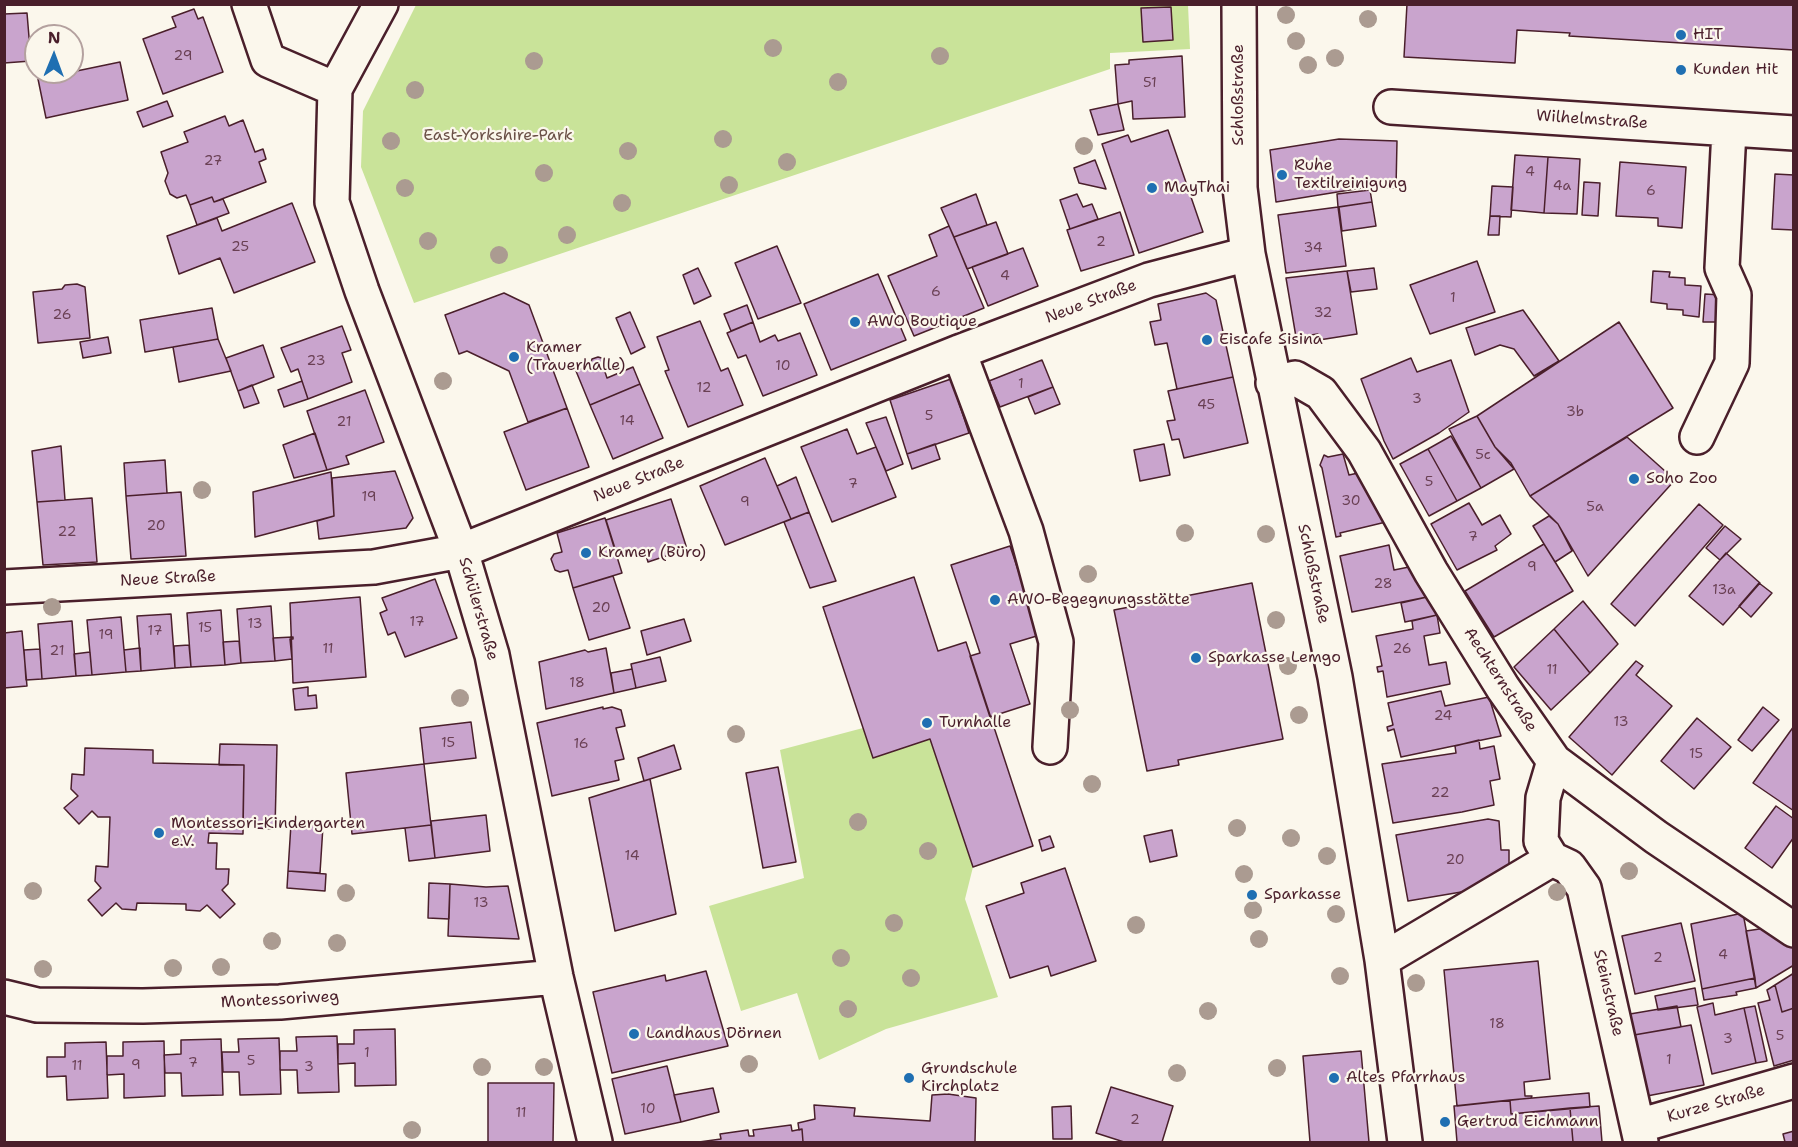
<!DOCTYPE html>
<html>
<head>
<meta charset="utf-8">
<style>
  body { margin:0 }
  #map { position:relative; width:1798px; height:1147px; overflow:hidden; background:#fbf7ec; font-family:"Shantell Sans",sans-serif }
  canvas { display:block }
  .frame { position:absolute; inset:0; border:6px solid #4a1f2b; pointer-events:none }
  .north { position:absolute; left:24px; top:24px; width:60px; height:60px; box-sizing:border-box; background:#fbf7ec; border:2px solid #b4a19f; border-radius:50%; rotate:1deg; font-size:16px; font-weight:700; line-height:24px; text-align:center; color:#4a1f2b }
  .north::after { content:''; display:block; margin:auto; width:21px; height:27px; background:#1f6fb2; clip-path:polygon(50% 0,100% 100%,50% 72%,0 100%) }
</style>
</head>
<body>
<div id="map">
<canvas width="1798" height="1147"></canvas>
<div class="frame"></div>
<div class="north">N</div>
</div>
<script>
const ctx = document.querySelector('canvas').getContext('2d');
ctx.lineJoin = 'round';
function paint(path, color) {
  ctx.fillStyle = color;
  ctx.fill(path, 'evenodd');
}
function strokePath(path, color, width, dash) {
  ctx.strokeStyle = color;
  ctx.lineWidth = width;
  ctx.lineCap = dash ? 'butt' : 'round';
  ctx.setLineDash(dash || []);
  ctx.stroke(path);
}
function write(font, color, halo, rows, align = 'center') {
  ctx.font = font + ' "Shantell Sans",sans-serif';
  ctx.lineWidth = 4.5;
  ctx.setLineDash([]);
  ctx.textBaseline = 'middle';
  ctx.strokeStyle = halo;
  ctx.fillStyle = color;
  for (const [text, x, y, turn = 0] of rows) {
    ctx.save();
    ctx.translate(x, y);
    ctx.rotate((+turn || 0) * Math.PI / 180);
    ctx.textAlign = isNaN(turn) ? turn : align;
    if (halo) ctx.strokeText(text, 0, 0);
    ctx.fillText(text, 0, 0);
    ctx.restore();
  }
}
paint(new Path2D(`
  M416,5H1188L1190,49L1110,53V69L414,303L361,167L363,111Z
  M863,728L873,758L930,739L973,867L965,899L998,997L886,1029L819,1060L797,993L741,1011L709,906L804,878L780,750Z`), '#c9e399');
const building = new Path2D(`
  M1407,4H1794V50L1569,36L1570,33L1517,30L1515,63L1404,57Z
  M1171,7L1173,40L1143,42L1141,8Z
  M194,9L198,19L203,17L223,72L163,94L143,39L176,27L172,17Z
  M27,13L31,61L4,63V14Z
  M1182,56L1185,117L1133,119L1132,101L1118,104L1115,65L1129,64V60Z
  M120,62L128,100L46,118L38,79Z
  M167,101L173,116L143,127L137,112Z
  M1118,104L1124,130L1098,135L1090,110Z
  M225,116L229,126L243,120L255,152L263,149L266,159L259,162L266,182L214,202L212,197L190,205L186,195L177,198L170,194L165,181L168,173L161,152L188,142L184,132Z
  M1168,130L1203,232L1139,253L1102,144L1128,135L1131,142Z
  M1339,139L1397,141L1396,188L1368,187L1276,202L1270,150Z
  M1515,155L1548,157L1544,213L1511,210Z
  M1548,157L1580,159L1577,214L1544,213Z
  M1095,160L1106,189L1079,183L1074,168Z
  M1620,162L1686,167L1682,228L1658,226V218L1616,216Z
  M1775,174L1794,175V230L1772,229Z
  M1584,182L1600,183L1598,216L1582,215Z
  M1492,186L1513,187L1511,217L1490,216Z
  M1370,190L1372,202L1338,207L1337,194Z
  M976,194L987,225L954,237L941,208Z
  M1077,194L1083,207L1092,204L1098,219L1070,229L1060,200Z
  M212,197L214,202L223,199L229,213L197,225L190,205Z
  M1372,202L1376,226L1342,231L1339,207Z
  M292,203L315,262L234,293L220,258L179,274L167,236L217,218L222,231Z
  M1338,207L1346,266L1286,273L1278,215Z
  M1120,212L1134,255L1081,271L1067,230Z
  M1490,216H1500L1499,235H1488Z
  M996,222L1008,254L967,269L954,237Z
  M949,226L984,308L914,336L888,276L937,256L929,235Z
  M777,246L801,303L758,319L735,263Z
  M1023,248L1038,286L988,306L972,267Z
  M1477,261L1495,312L1430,334L1410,285Z
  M698,268L711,296L694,304L683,275Z
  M1374,268L1377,289L1351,292L1347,271Z
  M1347,271L1357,334L1319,340L1318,334L1296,337L1286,278Z
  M1653,271L1670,272L1669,277L1685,278V285L1701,286L1699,317L1683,315V310L1667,309V304L1651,302Z
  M878,274L906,340L831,370L804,304Z
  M77,284L85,287L90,338L38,343L33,292L62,289L65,285Z
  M504,293L529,305L567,408L528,422L509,371L467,351L459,354L445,315Z
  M1206,293L1216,300L1233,377L1177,389L1167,343L1155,345L1150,322L1161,320L1158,304Z
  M1705,294L1721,295L1719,322H1703Z
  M747,305L753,322L731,331L724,314Z
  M212,308L218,339L145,352L140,320Z
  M1523,310L1559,361L1534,376L1514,349L1500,345L1475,355L1466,328Z
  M630,312L645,347L631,354L616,318Z
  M700,321L721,371L728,368L743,405L688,427L665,371L669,370L657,337Z
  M753,322L760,342L775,335L778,341L800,333L817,375L763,396L746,355L738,358L727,333Z
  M1619,322L1673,408L1530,496L1511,463L1495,447L1477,416Z
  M342,326L351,350L342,353L352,382L308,399L298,369L291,372L281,348Z
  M108,337L111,353L83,358L80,342Z
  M218,339L231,371L179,382L173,347Z
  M263,345L274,377L238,391L226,358Z
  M598,357L605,359L607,366L605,372L607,378L633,367L640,384L590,405L576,371L590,365L592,359Z
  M1411,358L1417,372L1451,360L1469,412L1439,433L1393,459L1384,441L1361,379Z
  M1042,360L1053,387L1000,407L989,381Z
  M1233,377L1248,443L1184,458L1179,439L1172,440L1167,421L1175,420L1168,391Z
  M951,379L969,433L907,454L890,400Z
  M302,381L308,399L284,407L278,390Z
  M640,384L663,438L613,459L590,405Z
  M252,385L259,403L244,408L238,391Z
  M1053,387L1060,404L1035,414L1028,397Z
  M365,390L384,442L346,456L349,464L327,470L307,411Z
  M567,408L589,467L526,490L504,432Z
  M1477,416L1495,447L1514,469L1481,488L1449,429Z
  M886,417L903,464L886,471L866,423Z
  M847,429L857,454L876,447L896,497L832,522L801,447Z
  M315,433L327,470L294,478L283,445Z
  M1451,436L1481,488L1457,501L1428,449Z
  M1627,437L1675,480L1588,576L1558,524L1530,496Z
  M935,444L940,459L912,469L907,454Z
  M1164,444L1170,475L1140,481L1134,450Z
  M61,446L65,500L37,502L32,451Z
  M1428,449L1457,501L1429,516L1400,464Z
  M1343,454L1349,475L1358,473L1386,522L1340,533L1341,536L1336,537L1322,468L1320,465L1324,455L1328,457Z
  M765,458L791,519L725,545L700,486Z
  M165,460L167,493L126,496L124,463Z
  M395,471L413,518L406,528L319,539L317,521L334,516L332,478Z
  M331,472L334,516L255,537L253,492Z
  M796,477L809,512L791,519L777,486Z
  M181,492L186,556L131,559L126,496Z
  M92,498L97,562L43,565L37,502Z
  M671,499L687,549L648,562L644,549L618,558L606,520Z
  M1469,503L1482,525L1500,515L1511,534L1495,546L1497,550L1457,570L1431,524Z
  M1699,504L1723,525L1635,626L1611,604Z
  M809,512L836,581L810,588L784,522Z
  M1549,516L1558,524L1572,551L1555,562L1533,526Z
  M605,518L622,573L573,588L568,570L560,572L555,570L551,559L554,554L562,552L557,533Z
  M1725,526L1741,539L1720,560L1706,548Z
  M1544,544L1573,591L1494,637L1465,591Z
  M1389,545L1394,570L1409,567L1427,597L1352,612L1340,556Z
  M1010,546L1040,635L1010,644L1030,704L990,717L970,656L980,653L951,565Z
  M1726,553L1760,583L1723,625L1689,596Z
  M613,576L630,628L589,640L573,588Z
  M914,577L938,651L966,642L1033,846L973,867L930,739L873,758L823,607Z
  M435,579L457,638L405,657L395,632L388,635L380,613L387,610L382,598Z
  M1252,583L1283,739L1178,760L1179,765L1147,771L1114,610Z
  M1759,583L1772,593L1751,617L1739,606Z
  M360,597L366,677L293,683L290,603Z
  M1427,597L1437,615L1405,622L1401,603Z
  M1583,601L1618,644L1590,673L1554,629Z
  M271,606L275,661L241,663L237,609Z
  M221,610L225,665L191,667L187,613Z
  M171,614L175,668L141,671L137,616Z
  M1437,615L1440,633L1424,636L1429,665L1446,662L1450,684L1387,697L1383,671L1378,672L1377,667L1382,666L1376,636L1413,629L1412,621Z
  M121,617L126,672L92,675L87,620Z
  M684,619L691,641L647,655L641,631Z
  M72,621L76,676L42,679L38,624Z
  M1554,629L1590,673L1551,710L1514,667Z
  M22,631L27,686L4,688V633Z
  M293,637V639H290L292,659L275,661L273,638Z
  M239,641L241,663L225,665L223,642Z
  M189,645L191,667L175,668L174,646Z
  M140,648L141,671L126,672L124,650Z
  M606,648L614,693L546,709L539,662L585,650L588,652Z
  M40,649L42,679L26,680L24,650Z
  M90,652L92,675L76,676L74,654Z
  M660,657L666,681L636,688L631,664Z
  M1636,661L1643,666L1636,675L1672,706L1612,775L1569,737Z
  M632,669L636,688L614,693L611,673Z
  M308,687V696L316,695L317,708L295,710L293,689Z
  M1441,691L1445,706L1489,697L1501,736L1401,757L1394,729L1388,731L1387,727L1393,725L1388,703Z
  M603,707V709L612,707L621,710L625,726L616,728L624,759L615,761L619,780L552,796L537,723Z
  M1763,707L1779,720L1752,751L1738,740Z
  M1697,718L1731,747L1694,789L1661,761Z
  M471,722L476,758L424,764L420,728Z
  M1794,726V811L1753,783Z
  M1479,740L1480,749L1494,746L1500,779L1490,781L1494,805L1462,812L1393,823L1382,764L1456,753L1455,746Z
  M220,744L277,745L275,829L254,828V821L243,820L244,765H219Z
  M674,745L681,769L644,781L638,758Z
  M85,748L153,750V763L244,765L243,834L209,833L208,843H217L216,869H229L228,884L222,890L235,904L220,918L207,905L200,911L186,910V904L137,903L136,910L122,909L116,903L102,916L88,900L101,888L95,881L96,866L108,867L110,817H98L92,811L79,824L64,808L78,796L71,789L72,774L84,775Z
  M424,764L431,825L352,834L346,773Z
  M778,767L796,862L763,868L746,773Z
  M650,779L676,914L615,931L589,798Z
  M1776,806L1794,819V837L1772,868L1745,848Z
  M486,815L490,851L435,858L431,821Z
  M1488,819L1499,821L1501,850H1509V869L1479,889L1408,901L1396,835Z
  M291,824L323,826L320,873L288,871Z
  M431,825L435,858L409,861L405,828Z
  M1172,830L1177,856L1150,862L1144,836Z
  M1050,836L1054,847L1042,851L1039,840Z
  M1065,868L1096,961L1051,976L1048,966L1010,978L986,906L1024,893L1021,883Z
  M288,871L326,874L325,891L287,888Z
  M429,883L450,884L449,919L428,918Z
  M450,884L486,887L508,886L519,939L448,936Z
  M1743,913L1755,978L1702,989L1691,924Z
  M1681,923L1695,981L1635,994L1622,936Z
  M1766,928L1794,945V965L1756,988L1746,931Z
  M1538,961L1550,1079L1524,1082L1525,1096H1532L1531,1098L1457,1106L1444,970Z
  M706,971L728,1046L612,1073L593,992L665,975L666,981Z
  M1794,973V1008L1782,1012L1775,985Z
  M1755,978L1756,988L1736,992L1737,995L1704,1000L1702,989Z
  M1775,985L1782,1012L1794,1008V1060L1774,1066L1758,1003L1770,1000L1767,990Z
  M1695,988L1698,1005L1658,1010L1655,996Z
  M1713,1003L1715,1015L1744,1008L1756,1063L1712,1074L1697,1007Z
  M1677,1006L1681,1027L1634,1035L1630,1014Z
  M1755,1006L1767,1061L1756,1063L1744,1008Z
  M1691,1025L1704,1085L1647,1096L1634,1035Z
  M395,1029L396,1085L355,1086V1063L338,1064V1044H354V1030Z
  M337,1036L339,1092L298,1093L297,1070H280V1051H297L296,1037Z
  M279,1038L281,1094L240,1095L239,1072H223L222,1052H239L238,1039Z
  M221,1039L223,1095L182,1096L181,1073H165L164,1055L181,1054V1040Z
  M164,1041L165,1096L124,1098V1074L107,1075V1056H123V1042Z
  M106,1042L108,1098L67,1100L66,1076L47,1077V1057H65V1043Z
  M1361,1051L1369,1142H1310L1303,1056Z
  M667,1066L681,1122L625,1134L612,1079Z
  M488,1083H554L553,1142H488Z
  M1111,1087L1173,1106L1162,1142H1124L1096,1133Z
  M713,1088L719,1112L681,1122L674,1095Z
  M1589,1093L1590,1107L1511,1114L1510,1100Z
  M948,1094L976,1098L975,1142H803L802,1129L799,1130L798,1123L815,1119L814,1105L855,1108L854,1116L930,1121L932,1095Z
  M1510,1100L1511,1114L1570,1108L1573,1142H1457L1454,1106Z
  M1071,1106L1072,1139H1053L1052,1107Z
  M1599,1106L1602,1142H1573L1570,1108Z
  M791,1125L792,1131L802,1129L803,1142H699L721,1139L720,1134L748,1130L749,1136H754L753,1130Z
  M1794,1131V1142H1785L1783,1134Z`);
paint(building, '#c9a4cd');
strokePath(building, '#4a1f2b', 1.5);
const minor = new Path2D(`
  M249,4L268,60L335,89
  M381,4L335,89L332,202L362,291L461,551L492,655L556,977L595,1142
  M1239,4L1240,188L1248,254L1335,677L1382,960L1405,1142
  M1391,107L1794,133
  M959,352L1026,531L1056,642L1050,747
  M1273,383L1295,378L1321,393L1364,451L1431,572L1503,688L1554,761L1656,837L1794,930
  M1697,437L1732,363L1734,295L1722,268L1729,130
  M4,587L374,567L461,551L959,352L1149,280L1248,254
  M1554,761L1543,798L1541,841L1552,859L1569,867L1584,888L1641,1142
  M1382,960L1552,859
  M4,997L37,1005L143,1006L280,1002L556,977
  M1638,1126L1794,1081`);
strokePath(minor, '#4a1f2b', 38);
strokePath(minor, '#fbf7ec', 33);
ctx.fillStyle = '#ab9b91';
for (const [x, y] of [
  [1286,15],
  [1368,19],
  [1296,41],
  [773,48],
  [940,56],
  [1335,58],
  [534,61],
  [1308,65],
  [838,82],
  [415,90],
  [723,139],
  [391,141],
  [1084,146],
  [628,151],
  [787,162],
  [544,173],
  [729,185],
  [405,188],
  [622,203],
  [567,235],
  [428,241],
  [499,255],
  [443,381],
  [202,490],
  [1185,533],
  [1266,534],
  [1088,574],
  [52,607],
  [1276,620],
  [1288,666],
  [460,698],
  [1070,710],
  [1299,715],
  [736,734],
  [1092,784],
  [858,822],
  [1237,828],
  [1291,838],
  [928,851],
  [1327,856],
  [1629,871],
  [1244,874],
  [33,891],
  [1557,892],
  [346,893],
  [1253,910],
  [1336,914],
  [894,923],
  [1136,925],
  [1259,939],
  [272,941],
  [337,943],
  [841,958],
  [221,967],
  [173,968],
  [43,969],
  [1340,976],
  [911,978],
  [1416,983],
  [848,1009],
  [1208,1011],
  [749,1064],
  [482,1067],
  [544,1067],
  [1277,1068],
  [1177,1073],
  [412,1130]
]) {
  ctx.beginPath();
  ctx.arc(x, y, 9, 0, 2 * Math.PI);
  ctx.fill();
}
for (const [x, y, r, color] of [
  [1681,35,6,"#1f6fb2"],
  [1681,70,6,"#1f6fb2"],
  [1282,175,6,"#1f6fb2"],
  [1152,188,6,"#1f6fb2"],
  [855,322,6,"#1f6fb2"],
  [1207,340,6,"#1f6fb2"],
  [514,357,6,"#1f6fb2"],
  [1634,479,6,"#1f6fb2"],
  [586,553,6,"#1f6fb2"],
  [995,600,6,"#1f6fb2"],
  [1196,658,6,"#1f6fb2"],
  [927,723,6,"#1f6fb2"],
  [159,833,6,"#1f6fb2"],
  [1252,895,6,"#1f6fb2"],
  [634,1034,6,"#1f6fb2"],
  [909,1078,6,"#1f6fb2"],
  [1334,1078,6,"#1f6fb2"],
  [1445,1122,6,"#1f6fb2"]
]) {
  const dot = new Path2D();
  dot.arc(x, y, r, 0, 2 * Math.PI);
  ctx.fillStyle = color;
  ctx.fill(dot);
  strokePath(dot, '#fbf7ec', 2);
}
write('14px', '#6a4054', null, [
  ["29",183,56],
  ["51",1150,83],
  ["27",213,161],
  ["4",1530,172],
  ["4a",1562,186],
  ["6",1651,191],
  ["2",1101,242],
  ["25",240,247],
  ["34",1313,248],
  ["4",1005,276],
  ["6",936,292],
  ["1",1453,298],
  ["32",1323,313],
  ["26",62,315],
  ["23",316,361],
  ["10",783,366],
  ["1",1021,384],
  ["12",704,388],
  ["3",1417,399],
  ["45",1206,405],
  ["3b",1575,412],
  ["5",929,416],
  ["14",627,421],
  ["21",344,422],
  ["5c",1483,455],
  ["5",1429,482],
  ["7",853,484],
  ["19",369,497],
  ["30",1351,501],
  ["9",745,502],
  ["5a",1595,507],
  ["20",156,526],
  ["22",67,532],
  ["7",1473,537],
  ["9",1532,567],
  ["28",1383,584],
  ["13a",1724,590],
  ["20",601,608],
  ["17",417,622],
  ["13",255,624],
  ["15",205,628],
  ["17",155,631],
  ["19",106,635],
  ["11",328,649],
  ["26",1402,649],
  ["21",57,651],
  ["11",1552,670],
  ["18",577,683],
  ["24",1443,716],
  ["13",1621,722],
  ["15",448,743],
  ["16",581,744],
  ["15",1696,754],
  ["22",1440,793],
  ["14",632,856],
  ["20",1455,860],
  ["13",481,903],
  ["4",1723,955],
  ["2",1658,958],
  ["18",1497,1024],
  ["5",1780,1036],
  ["3",1728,1039],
  ["1",367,1053],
  ["1",1669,1060],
  ["5",251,1061],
  ["7",193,1063],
  ["9",136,1065],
  ["11",77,1066],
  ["3",309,1067],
  ["10",648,1109],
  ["11",521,1113],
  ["2",1135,1120]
]);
write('16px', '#4a1f2b', '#fbf7ec', [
  ["HIT",1693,35],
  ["Kunden Hit",1693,70],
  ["Ruhe",1294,166],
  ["Textilreinigung",1294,184],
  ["MayThai",1164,188],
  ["AWO Boutique",867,322],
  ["Eiscafe Sisina",1219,340],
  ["Kramer",526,348],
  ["(Trauerhalle)",526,366],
  ["Soho Zoo",1646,479],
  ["Kramer (Büro)",598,553],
  ["AWO-Begegnungsstätte",1007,600],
  ["Sparkasse Lemgo",1208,658],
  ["Turnhalle",939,723],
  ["Montessori-Kindergarten",171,824],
  ["e.V.",171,842],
  ["Sparkasse",1264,895],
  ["Landhaus Dörnen",646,1034],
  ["Grundschule",921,1069],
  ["Kirchplatz",921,1087],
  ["Altes Pfarrhaus",1346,1078],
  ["Gertrud Eichmann",1457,1122]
], 'left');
write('16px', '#4a1f2b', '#fbf7ec', [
  ["Schloßstraße",1239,95,-90],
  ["Wilhelmstraße",1592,120,4],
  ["Neue Straße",1091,302,-21],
  ["Neue Straße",639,480,-22],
  ["Schloßstraße",1313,574,78],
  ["Neue Straße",168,579,-3],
  ["Schülerstraße",478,609,74],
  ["Aechternstraße",1500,680,57],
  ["Steinstraße",1608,993,77],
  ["Montessoriweg",280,1000,-3],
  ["Kurze Straße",1716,1104,-16]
]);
write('16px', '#6a5046', '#fbf7ec', [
  ["East-Yorkshire-Park",498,136]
]);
</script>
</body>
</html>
